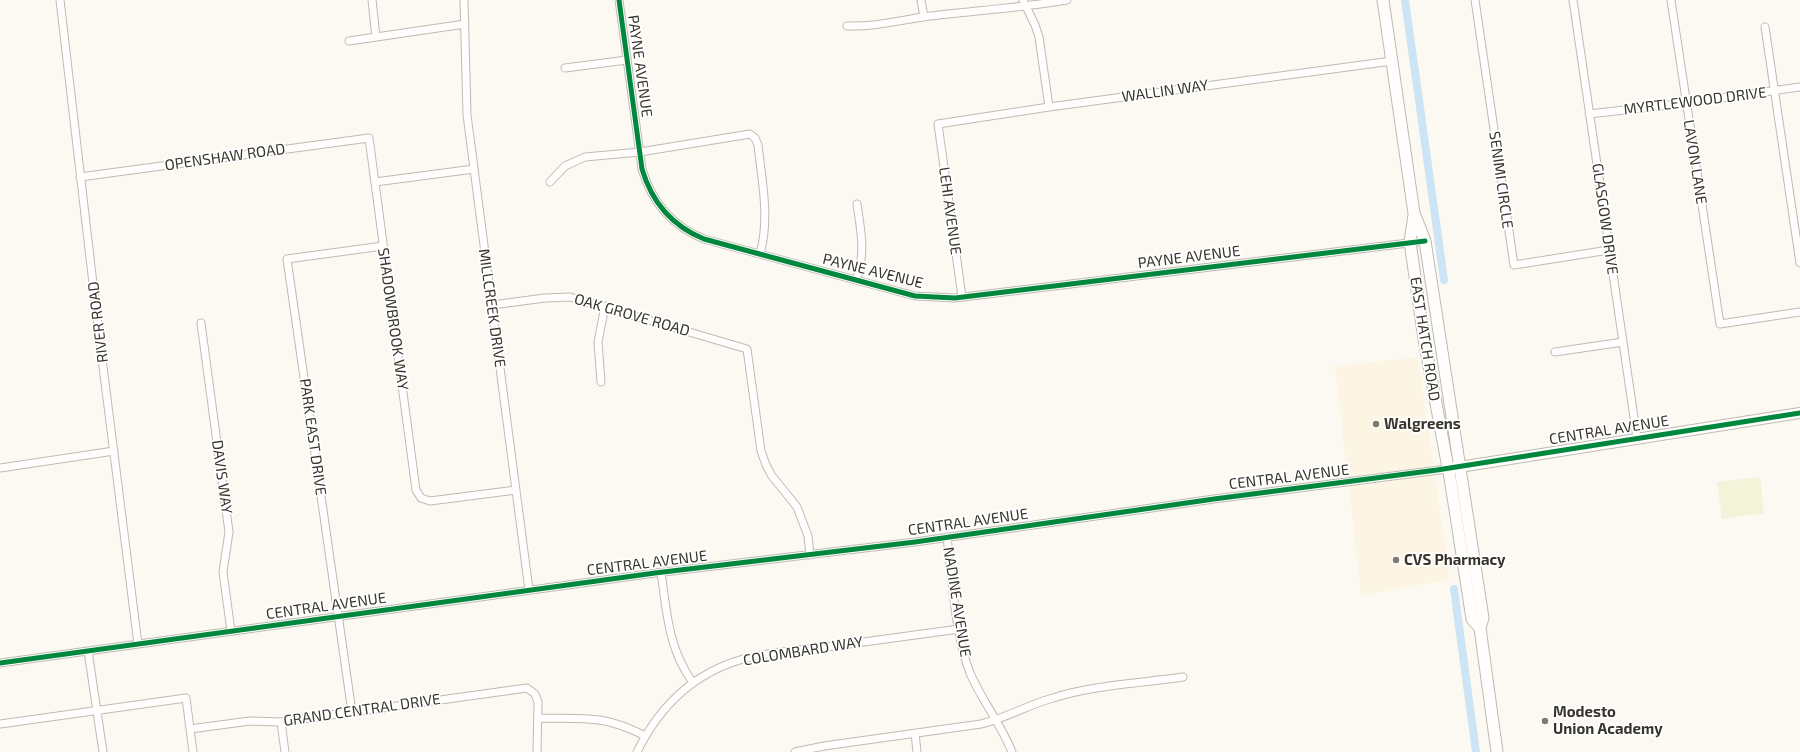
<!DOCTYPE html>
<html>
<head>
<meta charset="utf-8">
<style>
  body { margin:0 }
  canvas { display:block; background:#fcf9f2 }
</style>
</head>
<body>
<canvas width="1800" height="752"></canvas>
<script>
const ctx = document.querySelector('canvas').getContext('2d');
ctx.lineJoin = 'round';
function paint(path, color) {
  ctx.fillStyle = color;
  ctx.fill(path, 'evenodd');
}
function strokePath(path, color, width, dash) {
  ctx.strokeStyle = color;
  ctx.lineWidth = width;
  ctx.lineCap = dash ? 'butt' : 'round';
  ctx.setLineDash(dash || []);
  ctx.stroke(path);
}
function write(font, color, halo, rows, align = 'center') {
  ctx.font = font + ' "Exo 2",sans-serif';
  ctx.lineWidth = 3.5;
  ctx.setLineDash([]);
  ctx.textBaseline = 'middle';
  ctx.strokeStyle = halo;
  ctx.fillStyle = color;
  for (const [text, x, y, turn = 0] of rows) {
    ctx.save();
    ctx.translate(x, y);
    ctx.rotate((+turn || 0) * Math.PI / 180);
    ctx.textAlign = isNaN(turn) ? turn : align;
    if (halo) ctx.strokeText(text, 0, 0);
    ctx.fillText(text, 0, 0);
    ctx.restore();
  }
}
paint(new Path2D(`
  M1418,357L1450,580L1361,595L1335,366Z`), '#fdf5e3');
paint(new Path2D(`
  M1760,477L1764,513L1722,519L1717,482Z`), '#f2f4d9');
strokePath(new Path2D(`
  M1405,0L1444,280
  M1454,589L1476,752`), '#cbe5f6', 8);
const street = new Path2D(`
  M60,0L99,335L138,644
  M372,0L376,37
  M464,0L467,115L529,590
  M619,0L642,169C652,203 672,226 704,239L904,293L915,296L955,298L1425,241
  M921,0L924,17
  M1023,0L1035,25L1039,37L1049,107
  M1475,0L1514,265L1609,250
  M1573,0L1637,438
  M1671,0L1720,324L1800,312
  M847,26C873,27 897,21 923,17C971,11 1019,8 1067,0
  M1765,27L1800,263
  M349,41L465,24
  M565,68L627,60
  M1589,114L1686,103L1800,87
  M80,177L369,138L416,490L421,498L430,501L516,490
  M375,182L474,169
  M550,182L565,166L585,157L640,152L750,134L755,138L758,145C762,182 770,218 760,254
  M856,280C866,253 861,232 857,204
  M962,297L938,124L1049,107L1392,61
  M492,305L545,298L570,297L747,349L761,451L766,465L772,476L797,507L808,536L810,555
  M201,323L229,532L223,572L231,631
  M1555,352L1623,342
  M601,382L598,342L605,306
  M0,468L114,451
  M947,537C952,578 955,635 970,673C982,701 1001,724 1012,752
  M661,572C667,613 668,648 693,683
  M88,651L103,752
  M0,663L655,573L915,542L1214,499L1447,469
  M352,712L287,259L383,246
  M538,718C582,719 603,714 645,736
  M281,722L285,752
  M0,724L186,698L193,752
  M190,729L250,721L281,722L527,688L535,694L538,702L537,752
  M915,733L917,752
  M637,752C659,707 694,673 743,659C770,652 799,650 827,647C871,641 915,635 959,629
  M795,752L824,746L981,724C1007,718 1027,705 1053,698C1094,685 1141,683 1183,677`);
const secondary = new Path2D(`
  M1447,469L1800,413`);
const primary = new Path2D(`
  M1383,0L1414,213L1425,241L1483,618L1480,628L1497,752
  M1414,215L1410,242L1424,339L1451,484L1472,619L1480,628`);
strokePath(street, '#bebbb4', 9);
strokePath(secondary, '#bebbb4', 12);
strokePath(primary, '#bebbb4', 13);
strokePath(street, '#fffefd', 7);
strokePath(secondary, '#fffefd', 10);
strokePath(primary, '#fffefd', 11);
strokePath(new Path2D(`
  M619,0L642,169C652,203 672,226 704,239L904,293L915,296L955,298L1425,241
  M0,663L655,573L915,542L1214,499L1437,470L1800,413`), '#00873e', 5);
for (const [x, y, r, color] of [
  [1376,424,4,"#7d7a72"],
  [1396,560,4,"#7d7a72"],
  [1545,721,4,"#7d7a72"]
]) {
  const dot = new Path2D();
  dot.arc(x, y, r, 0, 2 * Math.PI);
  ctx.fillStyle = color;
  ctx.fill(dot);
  strokePath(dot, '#fff', 1.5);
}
write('15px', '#38352d', '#fff', [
  ["PAYNE AVENUE",640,66,82],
  ["WALLIN WAY",1165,91,-8],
  ["MYRTLEWOOD DRIVE",1695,101,-7],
  ["OPENSHAW ROAD",225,157,-8],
  ["LAVON LANE",1695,162,81],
  ["SENIMI CIRCLE",1501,180,82],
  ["LEHI AVENUE",950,211,82],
  ["GLASGOW DRIVE",1605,219,82],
  ["PAYNE AVENUE",1189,257,-7],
  ["PAYNE AVENUE",873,271,14],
  ["MILLCREEK DRIVE",492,308,82],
  ["OAK GROVE ROAD",632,315,16],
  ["SHADOWBROOK WAY",393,319,82],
  ["RIVER ROAD",98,322,-97],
  ["EAST HATCH ROAD",1425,339,81],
  ["CENTRAL AVENUE",1609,430,-9],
  ["PARK EAST DRIVE",313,437,82],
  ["DAVIS WAY",222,477,82],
  ["CENTRAL AVENUE",1289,477,-7],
  ["CENTRAL AVENUE",968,522,-8],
  ["CENTRAL AVENUE",647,563,-7],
  ["NADINE AVENUE",957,602,81],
  ["CENTRAL AVENUE",326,606,-8],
  ["COLOMBARD WAY",803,651,-9],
  ["GRAND CENTRAL DRIVE",362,710,-8]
]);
write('bold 15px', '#38352d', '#fff', [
  ["Walgreens",1384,424],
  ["CVS Pharmacy",1404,560],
  ["Modesto",1553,712],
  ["Union Academy",1553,729]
], 'left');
</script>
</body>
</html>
